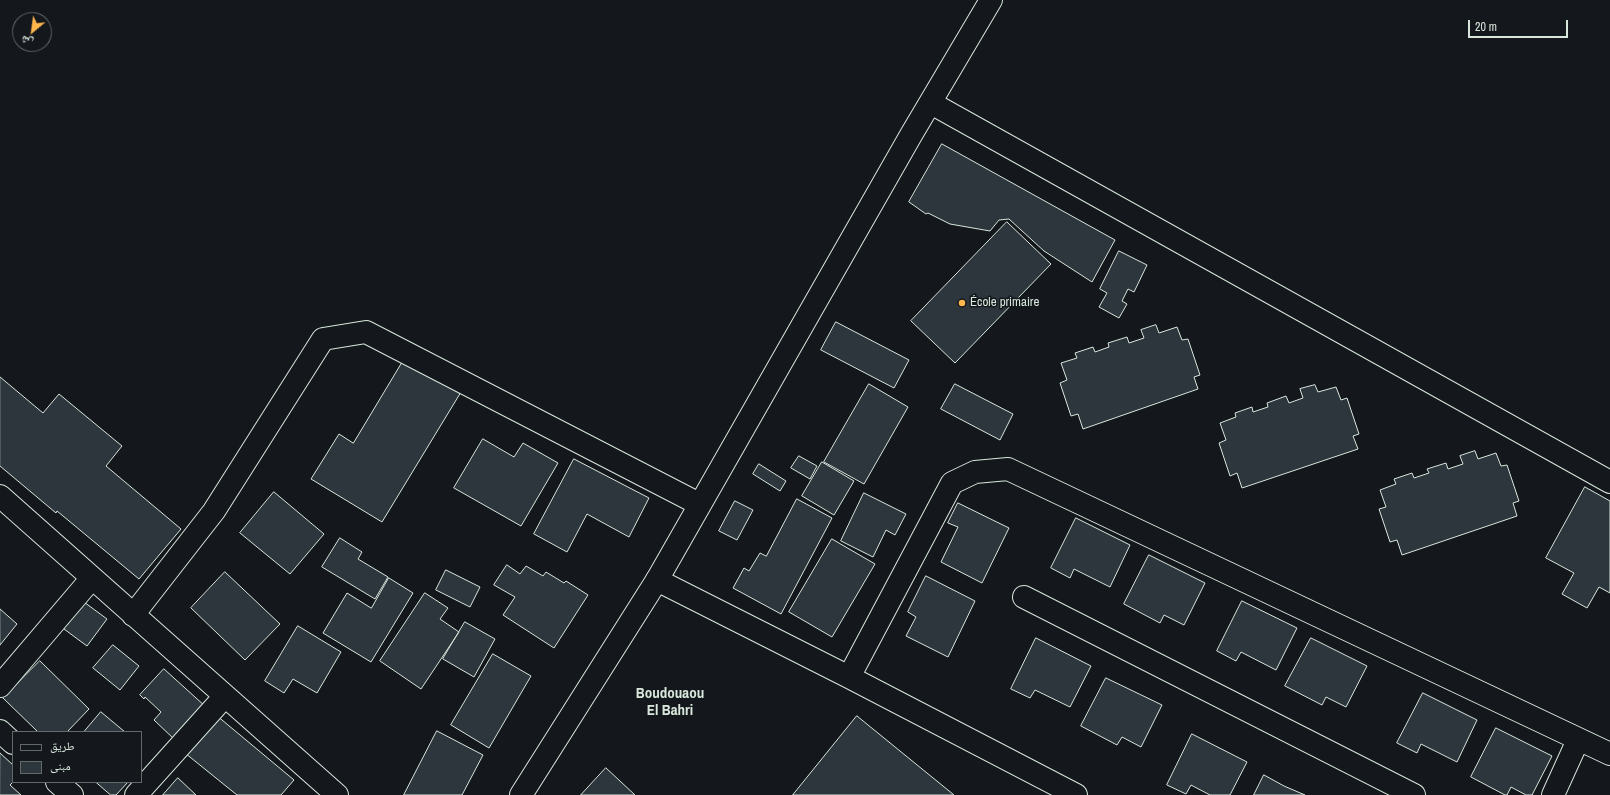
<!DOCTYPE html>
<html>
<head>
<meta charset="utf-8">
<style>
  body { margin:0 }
  #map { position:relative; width:1610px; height:795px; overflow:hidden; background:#14181c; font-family:"Archivo Narrow","Noto Naskh Arabic",sans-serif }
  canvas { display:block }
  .legend { position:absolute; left:12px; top:731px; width:130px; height:52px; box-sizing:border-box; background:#14181c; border:1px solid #626a69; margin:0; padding:5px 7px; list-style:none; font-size:12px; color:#d8e6dc }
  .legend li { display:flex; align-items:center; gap:8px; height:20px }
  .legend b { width:20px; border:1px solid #626a69 }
  .north { position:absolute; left:12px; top:12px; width:40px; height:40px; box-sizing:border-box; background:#14181c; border:1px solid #626a69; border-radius:50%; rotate:209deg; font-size:11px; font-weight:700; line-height:16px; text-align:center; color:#d8e6dc }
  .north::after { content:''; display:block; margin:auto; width:14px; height:18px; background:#ffb74d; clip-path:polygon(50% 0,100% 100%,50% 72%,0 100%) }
  .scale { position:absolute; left:1468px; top:20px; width:100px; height:18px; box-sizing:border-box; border:2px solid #d8e6dc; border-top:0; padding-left:5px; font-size:12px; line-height:14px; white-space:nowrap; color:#d8e6dc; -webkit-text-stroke:3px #14181c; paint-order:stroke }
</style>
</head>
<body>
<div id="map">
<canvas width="1610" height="795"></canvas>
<ul class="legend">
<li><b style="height:5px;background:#14181c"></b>طريق</li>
<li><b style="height:11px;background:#2c363c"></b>مبنى</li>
</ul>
<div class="north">ش</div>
<div class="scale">20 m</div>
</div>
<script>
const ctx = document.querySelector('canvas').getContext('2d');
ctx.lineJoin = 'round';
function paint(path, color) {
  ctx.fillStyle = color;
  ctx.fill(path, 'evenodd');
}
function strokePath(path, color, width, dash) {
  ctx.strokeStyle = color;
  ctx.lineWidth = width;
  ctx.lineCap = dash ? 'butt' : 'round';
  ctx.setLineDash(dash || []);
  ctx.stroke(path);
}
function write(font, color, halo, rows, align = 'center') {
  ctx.font = font + ' "Archivo Narrow",sans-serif';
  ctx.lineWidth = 3;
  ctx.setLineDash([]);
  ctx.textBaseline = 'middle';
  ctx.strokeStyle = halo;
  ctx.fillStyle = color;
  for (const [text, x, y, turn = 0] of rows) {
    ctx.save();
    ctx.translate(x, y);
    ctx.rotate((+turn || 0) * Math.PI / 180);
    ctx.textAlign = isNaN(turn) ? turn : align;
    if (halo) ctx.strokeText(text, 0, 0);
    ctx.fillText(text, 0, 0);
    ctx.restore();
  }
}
const building = new Path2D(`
  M942,144L1115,240L1092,282L1044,251L1009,219L999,220L990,231L950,224L928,213L926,214L909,202Z
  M1007,222L1051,264L955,363L911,321Z
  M1119,251L1147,265L1134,292L1128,289L1122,301L1127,304L1119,318L1099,307L1107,293L1100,289Z
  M836,322L909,360L894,388L821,350Z
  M1156,325L1159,333L1177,327L1182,340L1188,339L1200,375L1194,377L1198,389L1083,429L1078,414L1071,416L1060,383L1067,380L1061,363L1077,358L1075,353L1093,347L1095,352L1109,347L1108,343L1127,337L1129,343L1144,338L1141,330Z
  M405,358L461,392L382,522L311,479L339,434L353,443Z
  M0,377L43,413L59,394L122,446L106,466L181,529L139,579L57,511L56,513L0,466Z
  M869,384L908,407L864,484L824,462Z
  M955,384L1013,414L1000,440L941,409Z
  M1315,385L1318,392L1336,387L1341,400L1347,398L1359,434L1353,436L1358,449L1242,488L1237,473L1230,476L1219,443L1226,440L1220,423L1236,417L1235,413L1252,407L1253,412L1268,407L1267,403L1286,396L1289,403L1303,398L1300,389Z
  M483,439L514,457L523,443L558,463L521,526L454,488Z
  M1475,451L1478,459L1496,453L1501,466L1507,465L1519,501L1513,503L1517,516L1402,555L1397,540L1390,542L1379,509L1386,507L1380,490L1396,484L1394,479L1412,473L1414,478L1429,473L1427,469L1446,463L1448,469L1463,464L1460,456Z
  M799,456L817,466L810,479L791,468Z
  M574,459L649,498L629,537L587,514L567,552L534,534Z
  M822,462L854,481L834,515L802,496Z
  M759,464L786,481L780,491L753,474Z
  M1585,487L1610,501V593L1599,587L1587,608L1562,594L1574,573L1546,558Z
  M274,492L324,534L290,574L240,533Z
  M864,493L906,514L895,535L886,530L873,557L841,541Z
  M797,499L832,518L781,614L733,588L744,568L749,571L760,553L766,556Z
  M735,501L753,510L737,540L719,531Z
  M958,503L1009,528L982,583L941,562L958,527L948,523Z
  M1076,518L1130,545L1110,587L1074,569L1070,578L1051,568Z
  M340,538L362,552L358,559L388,577L375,599L322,567Z
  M832,539L875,564L832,637L789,612Z
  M1149,555L1205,583L1184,625L1164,615L1160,623L1124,604Z
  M507,565L520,574L526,566L543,576L546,572L564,583L566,581L588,595L554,648L503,615L515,597L494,585Z
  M446,570L480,587L470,607L436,590Z
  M225,572L280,624L245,660L191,608Z
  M926,576L975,601L948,657L906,636L916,617L908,612Z
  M389,578L413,593L371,662L323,633L347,593L371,608Z
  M425,593L448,608L440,619L459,632L421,689L380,661Z
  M1242,601L1297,628L1276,670L1241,652L1236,661L1217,651Z
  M84,602L107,619L87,646L64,629Z
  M0,609L17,624L0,645Z
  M465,622L495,639L474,677L443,659Z
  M298,626L341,652L317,693L293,679L284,693L265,681Z
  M1036,638L1091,666L1070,707L1035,690L1030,698L1011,689Z
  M1311,638L1367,666L1346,707L1326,697L1322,705L1285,686Z
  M113,645L139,666L120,690L93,668Z
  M493,654L531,676L489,748L451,725Z
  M40,661L89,709L67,732H38L3,698Z
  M164,669L206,707L175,740L154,720L161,712L145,697L144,699L140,695Z
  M1106,678L1162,705L1141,747L1122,737L1117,745L1081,726Z
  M1423,693L1477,720L1457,762L1421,744L1417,753L1397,743Z
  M101,712L125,732H84Z
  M216,715L294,780L281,795H237L185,753Z
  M857,716L954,795H793Z
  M1496,728L1552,756L1532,795H1526L1511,787L1507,795H1505L1471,777Z
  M437,731L483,755L462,795H404Z
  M1192,734L1247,762L1230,795H1210L1191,785L1186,794L1167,785Z
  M0,753L13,765V782L10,785L21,795H0Z
  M606,768L635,795H581Z
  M1264,775L1284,786L1305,795H1254Z
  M178,778L196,795H163Z
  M96,782H128L116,795H111Z`);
paint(building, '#2c363c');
strokePath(building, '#d8e6dc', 1);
const minor = new Path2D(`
  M931,103L1610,482
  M0,496L337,795
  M657,580L849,677L1076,795
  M1024,597L1414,795
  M133,615L214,511L323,339L366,332L699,504
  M849,677L952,483L975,472L1008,469L1610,754
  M0,686L92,578
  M0,731L13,743
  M57,782L72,795
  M136,795L225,696
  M1553,795L1578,740`);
const major = new Path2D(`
  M521,795L657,580L911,135L991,0`);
strokePath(minor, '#d8e6dc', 24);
strokePath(major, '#d8e6dc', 24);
strokePath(minor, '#14181c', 22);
strokePath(major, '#14181c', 22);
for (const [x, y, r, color] of [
  [962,303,4,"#ffb74d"]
]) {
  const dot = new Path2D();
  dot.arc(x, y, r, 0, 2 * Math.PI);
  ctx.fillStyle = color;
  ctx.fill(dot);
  strokePath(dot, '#14181c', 1.5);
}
write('13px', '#d8e6dc', '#14181c', [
  ["École primaire",970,303]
], 'left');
write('bold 15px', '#d8e6dc', '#14181c', [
  ["Boudouaou",670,694],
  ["El Bahri",670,711]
]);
</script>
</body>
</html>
